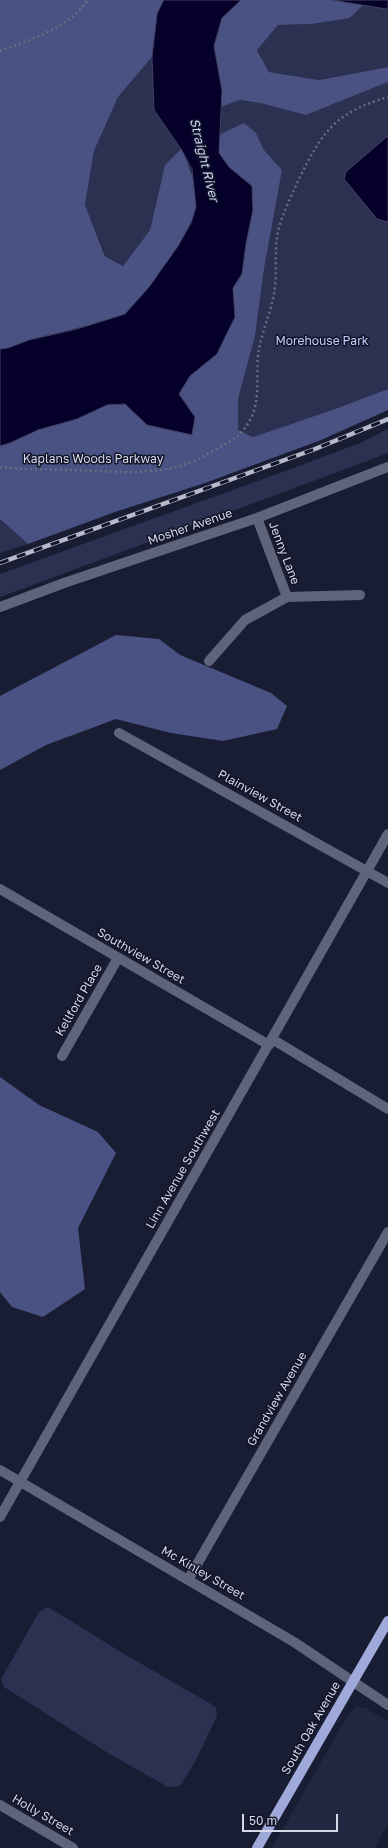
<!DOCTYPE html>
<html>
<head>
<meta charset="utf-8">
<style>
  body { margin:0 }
  #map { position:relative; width:388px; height:1848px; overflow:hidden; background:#191d33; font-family:"Golos Text",sans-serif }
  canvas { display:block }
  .scale { position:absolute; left:242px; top:1814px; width:96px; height:18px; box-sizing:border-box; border:2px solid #d4d8e7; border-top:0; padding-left:5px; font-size:12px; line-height:14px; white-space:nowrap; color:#d4d8e7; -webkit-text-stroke:3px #111428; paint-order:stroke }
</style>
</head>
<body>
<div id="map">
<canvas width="388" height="1848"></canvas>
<div class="scale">50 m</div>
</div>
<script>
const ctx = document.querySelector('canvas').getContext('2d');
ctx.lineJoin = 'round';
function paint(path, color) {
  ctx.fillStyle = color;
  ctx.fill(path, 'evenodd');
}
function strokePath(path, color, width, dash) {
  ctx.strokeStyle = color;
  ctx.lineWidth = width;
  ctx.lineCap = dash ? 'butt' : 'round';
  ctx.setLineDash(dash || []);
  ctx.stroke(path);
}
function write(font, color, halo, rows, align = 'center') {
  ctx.font = font + ' "Golos Text",sans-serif';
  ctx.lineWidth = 3;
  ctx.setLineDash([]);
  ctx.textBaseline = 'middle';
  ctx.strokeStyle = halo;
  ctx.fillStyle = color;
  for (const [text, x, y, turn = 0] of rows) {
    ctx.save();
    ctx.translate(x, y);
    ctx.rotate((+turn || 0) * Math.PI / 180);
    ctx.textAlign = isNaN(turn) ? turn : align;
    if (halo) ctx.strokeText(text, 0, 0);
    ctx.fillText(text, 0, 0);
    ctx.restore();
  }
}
paint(new Path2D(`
  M356,1707L365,1708L388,1721V1824L374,1848H272L347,1717Z`), '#222741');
paint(new Path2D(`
  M363,5L388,9V67L319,80L269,72L257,49L278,25L312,24L350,18Z
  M152,57L154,110L181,149L165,165L150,230L123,266L106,256L85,205L94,151L118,97Z
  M388,82V389L335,409L253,437L237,430L238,399L255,336L264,269L282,170L264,150L256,133L244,124L219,135L221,107L239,100L260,103L306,115Z
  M388,429V453L370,460L0,597V574L288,470L360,443Z
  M0,519L28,544L0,553Z
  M48,1607L121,1652L216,1707L217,1716L196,1760L180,1786L168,1787L108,1753L4,1687L1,1679L39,1612Z`), '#2c3151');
paint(new Path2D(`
  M0,0H164L157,14L152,57L118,97L94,151L85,205L105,256L123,266L150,230L165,165L181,149C190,167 198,186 196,207C193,230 144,299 126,313C120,318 110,319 103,321C79,328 56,333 32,339C21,342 12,348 0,349Z
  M241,0H332L363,5L350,18L312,24L278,25L257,50L269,72L319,80L388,67V82L306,115L260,103L240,100L221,107L222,91L214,46L222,18Z
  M244,123L256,133L264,150L282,170L264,269L255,336L238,399V430L253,437L335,409L388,389V410L321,440L205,483L115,512L28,544L0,519V446L10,443L38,430L77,419L107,405L125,404L147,425L195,417L179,394L190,376L217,354L235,317L233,288L242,274L252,186L229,167L219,153V135Z
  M116,635L159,639L180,655L271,693L287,706L277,729L223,741L171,733L116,719L46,745L0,770V696Z
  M0,1077L39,1105L98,1132L116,1153L78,1228L85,1289L43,1317L12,1307L0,1292Z`), '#4a5284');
const water = new Path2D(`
  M164,0H241L222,18L214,46L222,91L219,153L229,167L252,186L253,210L246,244L242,274L233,288L235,317L217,354L190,376L179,394L195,417L192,435L147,425L125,404L107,405L77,419L38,430L10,443L0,446V349L8,348L29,340L77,329L125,314L149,287L178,246L191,223L196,207L192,169L181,149L154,110L152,57L157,14Z
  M332,0H388V9Z
  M388,136V222L377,219L344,179L346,172Z`);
paint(water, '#05012a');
strokePath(water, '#434263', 1);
strokePath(new Path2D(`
  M0,51C32,39 67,29 88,0
  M0,467C23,470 47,469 71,470C106,471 152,476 186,464C196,461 205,455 215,450C233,440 243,435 252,416C261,396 255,370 259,349C263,328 273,308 275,286C277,268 274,250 278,232C282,214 291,197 298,181C322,132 334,113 388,97`), '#696d80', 2.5, [2, 3]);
strokePath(new Path2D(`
  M257,518L287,597
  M0,607L64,583L257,518L388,467
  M209,661L245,620L287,597L360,595
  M119,733L388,883
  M0,889L269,1045
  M272,1039L388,1109
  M62,1056L118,958
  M0,1470L294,1642L388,1705
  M0,1517L388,834
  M188,1580L388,1232
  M0,1805L73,1848`), '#5f647b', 10);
strokePath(new Path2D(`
  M257,1848L388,1621`), '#a0aada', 10);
const rail = new Path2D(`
  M0,563L315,449L388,419`);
strokePath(rail, '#b6bacb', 4.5);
strokePath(rail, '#111428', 3, [9]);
write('12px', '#c5cfff', '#111428', [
  ["Morehouse Park",322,341]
]);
write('12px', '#d4d8e7', '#111428', [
  ["Kaplans Woods Parkway",93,459],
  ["Mosher Avenue",190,527,-19],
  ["Jenny Lane",284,553,69],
  ["Plainview Street",260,796,29],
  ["Southview Street",141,956,30],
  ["Kellford Place",79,1000,-60],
  ["Linn Avenue Southwest",183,1169,-60],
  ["Grandview Avenue",277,1399,-60],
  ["Mc Kinley Street",203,1573,30],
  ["South Oak Avenue",311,1728,-60],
  ["Holly Street",43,1815,30]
]);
write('italic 13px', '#cbd2f2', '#111428', [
  ["Straight River",204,160,76]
]);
</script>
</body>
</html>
